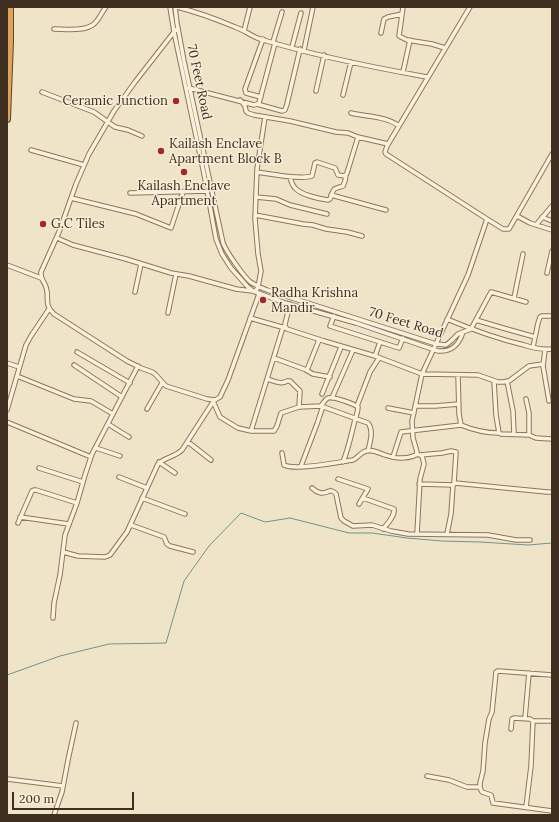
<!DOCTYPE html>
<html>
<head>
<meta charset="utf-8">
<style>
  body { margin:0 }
  #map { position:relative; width:559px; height:822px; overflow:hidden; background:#f0e4c8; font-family:Lora,serif }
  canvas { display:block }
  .frame { position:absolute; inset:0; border:8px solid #3d2e20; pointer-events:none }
  .scale { position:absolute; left:12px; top:792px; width:122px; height:18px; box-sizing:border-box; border:2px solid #3d2e20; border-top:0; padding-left:5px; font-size:12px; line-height:14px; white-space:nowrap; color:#3d2e20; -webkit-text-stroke:3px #f7eed8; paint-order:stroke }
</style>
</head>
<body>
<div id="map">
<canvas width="559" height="822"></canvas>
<div class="frame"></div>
<div class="scale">200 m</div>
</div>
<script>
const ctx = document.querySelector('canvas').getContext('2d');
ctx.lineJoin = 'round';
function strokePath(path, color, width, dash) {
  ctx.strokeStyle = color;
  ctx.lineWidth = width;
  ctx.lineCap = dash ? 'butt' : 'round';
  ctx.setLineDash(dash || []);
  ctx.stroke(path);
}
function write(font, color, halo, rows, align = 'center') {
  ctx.font = font + ' Lora,serif';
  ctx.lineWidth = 3;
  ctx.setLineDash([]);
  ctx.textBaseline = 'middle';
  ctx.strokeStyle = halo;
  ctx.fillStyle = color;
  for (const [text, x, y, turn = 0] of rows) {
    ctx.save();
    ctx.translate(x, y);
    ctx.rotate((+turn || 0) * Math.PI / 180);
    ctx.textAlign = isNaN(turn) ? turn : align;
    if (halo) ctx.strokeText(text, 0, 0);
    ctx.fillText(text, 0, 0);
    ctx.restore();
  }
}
strokePath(new Path2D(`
  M7,675L60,656L109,644L166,643L184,581L209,546L241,513L265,522L290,518L349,533H372L407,538L442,541L480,542L528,545L552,543`), '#6f938a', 1);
const street = new Path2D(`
  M170,7L174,32L204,174L216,239L222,254L231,268L247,286L253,291L285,303L356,323L438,351C452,352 459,345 463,332
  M175,7L177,23L184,61L223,243C226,251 245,279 252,283C257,286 262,288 267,290L436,344L446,345L451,341L458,334L471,329L491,292L526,302
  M177,7C197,12 216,19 235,27C244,30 251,36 260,39C315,56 371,67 427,77
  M403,7L399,36L407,40L432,44L445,48
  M470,7L387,146L385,152L386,154L487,219
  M178,28L174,32L135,82L114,111L89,154L76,184L59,232L41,272C40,279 44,281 46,287C50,298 43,304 54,314L127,361L141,368L152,372L155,374L166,386L207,399L215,400L220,397L228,380L259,294
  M54,29C66,29 86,32 95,23C99,19 102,12 106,7
  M244,31L250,7
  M381,33L384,19L388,17L402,14
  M273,42L282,12
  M292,47L301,13
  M304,50L313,7
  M403,72L410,40
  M189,88L254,105L257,104L259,103L275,43
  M316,91L324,55
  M42,92L94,112L115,127L128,130L142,136
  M343,95L351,62
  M261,97L246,93L245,89L263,39
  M240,100L245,106L246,111L248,113L254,115L290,121L336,132L348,133L358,137L388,144
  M257,104L282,111L285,110L287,104L300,49
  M351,113C367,117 386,116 399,126
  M31,150L84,165
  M257,172C270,174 301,180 312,176L315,163L317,162L335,168L338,175L345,176L347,173L358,137
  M290,177C291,181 292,185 295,188C301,195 320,199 328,200L330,199C335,187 331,190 343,186L345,181L346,175
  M130,193L207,191
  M331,195L386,210
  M256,197L276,199L290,205L327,214
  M71,198L136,214L171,228L183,192
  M255,215L303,224L313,225L326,229L347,232L362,236
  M517,216L530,223L552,230
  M542,217L552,221
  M536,225L552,206
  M57,238L73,245L126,259L171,273L189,276L236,289L252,291
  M7,265L41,278
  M547,273L552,251
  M135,292L141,264
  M255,292L258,287L261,271L258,254L255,219L257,169L265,117
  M514,298L523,254
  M290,304L285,324V326L287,329L324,341L375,356L422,374L478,375L498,382H503L509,381L529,366L543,364
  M168,313L176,274
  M334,316L330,326L399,348L403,338
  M250,318L285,328
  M447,319C473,330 498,339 524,345C533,348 542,350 552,349
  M476,320L503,328L535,337
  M533,347L538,323L540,317L542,316H552
  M545,350L543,366L549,401
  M77,352L130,383
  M375,356L380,342
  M274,358L304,369L307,370L319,340
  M7,363L19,367
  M74,365L122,397
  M306,370L313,374L330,377
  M458,375L459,414L461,425C473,430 486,433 499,433
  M17,376L74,399L91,401L113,414
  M267,379C274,381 281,385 287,381H290L300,391L299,407
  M494,381L496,415L499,433L501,434L529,435L536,438L552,439
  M507,381L513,411L514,434
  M322,394L341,347
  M332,398L353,350
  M526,399L529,413V435
  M213,401L220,417L238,428L251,431H274L277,426L281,413L299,407L321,406L368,423C374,431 370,442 368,451
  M321,406C323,403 326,399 328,398C333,396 354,404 358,407C358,412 356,416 355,420C351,435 349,447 343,462
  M357,406L370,372L379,358
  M415,406H435L459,404
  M388,408L414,413
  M147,409L162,383
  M7,410L26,345L31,336L49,309
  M7,422L91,457
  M108,424L129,437
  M251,431L283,327
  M188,442L211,460
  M96,448L120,456
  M282,453L284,465C296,471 339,462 353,460C358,458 361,452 366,451C373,449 379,453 385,455C395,459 407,459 416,455L417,452L413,438L412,421L422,374L468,275L487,219L503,229H509L552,154
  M417,454L422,456L424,464L420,479L417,534
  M420,455L442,453L451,451L456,452L454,483
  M393,457L401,432L461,425
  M159,462L175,473
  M301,466L317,424L323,406
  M39,468L83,482
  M119,477L147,488
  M338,479L368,489L359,504
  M419,484L453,485
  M312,488C314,490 317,492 321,493C328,494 330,487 336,494L341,518L344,521L353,526L372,525L391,531L408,534L488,535L516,540H530
  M142,498L185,514
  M363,498L394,509C395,516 388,523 383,529
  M20,517L69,524
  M18,523L32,491L34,490H36L77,503
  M131,525L164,537L167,544L170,546L193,552
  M447,534L451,514L453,485L455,483L547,492H552
  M63,552L78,556L105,557L110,555L127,532L158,464C165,457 175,457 182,450L213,402
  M53,618L54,603L60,575L65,535L77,503L85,475L92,454L138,366
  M552,675L498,671L496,672L492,712L489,719L485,743L483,771L480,783V788L482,792L491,795L493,803L552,811
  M525,718L529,673
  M533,721H552
  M511,729L512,719L514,718L530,719L533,721L531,766L526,807
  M427,776L449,780L467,787H480
  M7,779L63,786
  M54,815L62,792L68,760L76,723`);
const highway = new Path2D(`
  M7,119L10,41V7`);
strokePath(street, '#8d765c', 5.5);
strokePath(highway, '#5b4430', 8);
strokePath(street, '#faf1dc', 3.5);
strokePath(highway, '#e0a458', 6);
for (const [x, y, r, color] of [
  [176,101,4,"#9e2a2b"],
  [161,151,4,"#9e2a2b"],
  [184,172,4,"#9e2a2b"],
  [43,224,4,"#9e2a2b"],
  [263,300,4,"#9e2a2b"]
]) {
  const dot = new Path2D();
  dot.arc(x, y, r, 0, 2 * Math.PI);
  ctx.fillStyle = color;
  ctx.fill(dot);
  strokePath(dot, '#f7eed8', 1.5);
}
write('13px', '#3d2e20', '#f7eed8', [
  ["70 Feet Road",199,82,78],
  ["70 Feet Road",406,323,17]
]);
write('13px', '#3d2e20', '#f7eed8', [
  ["Ceramic Junction",168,101,"right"],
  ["Kailash Enclave",169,144],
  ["Apartment Block B",169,159],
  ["Kailash Enclave",184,186,"center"],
  ["Apartment",184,201,"center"],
  ["G.C Tiles",51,224],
  ["Radha Krishna",271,293],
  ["Mandir",271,308]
], 'left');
</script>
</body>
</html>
